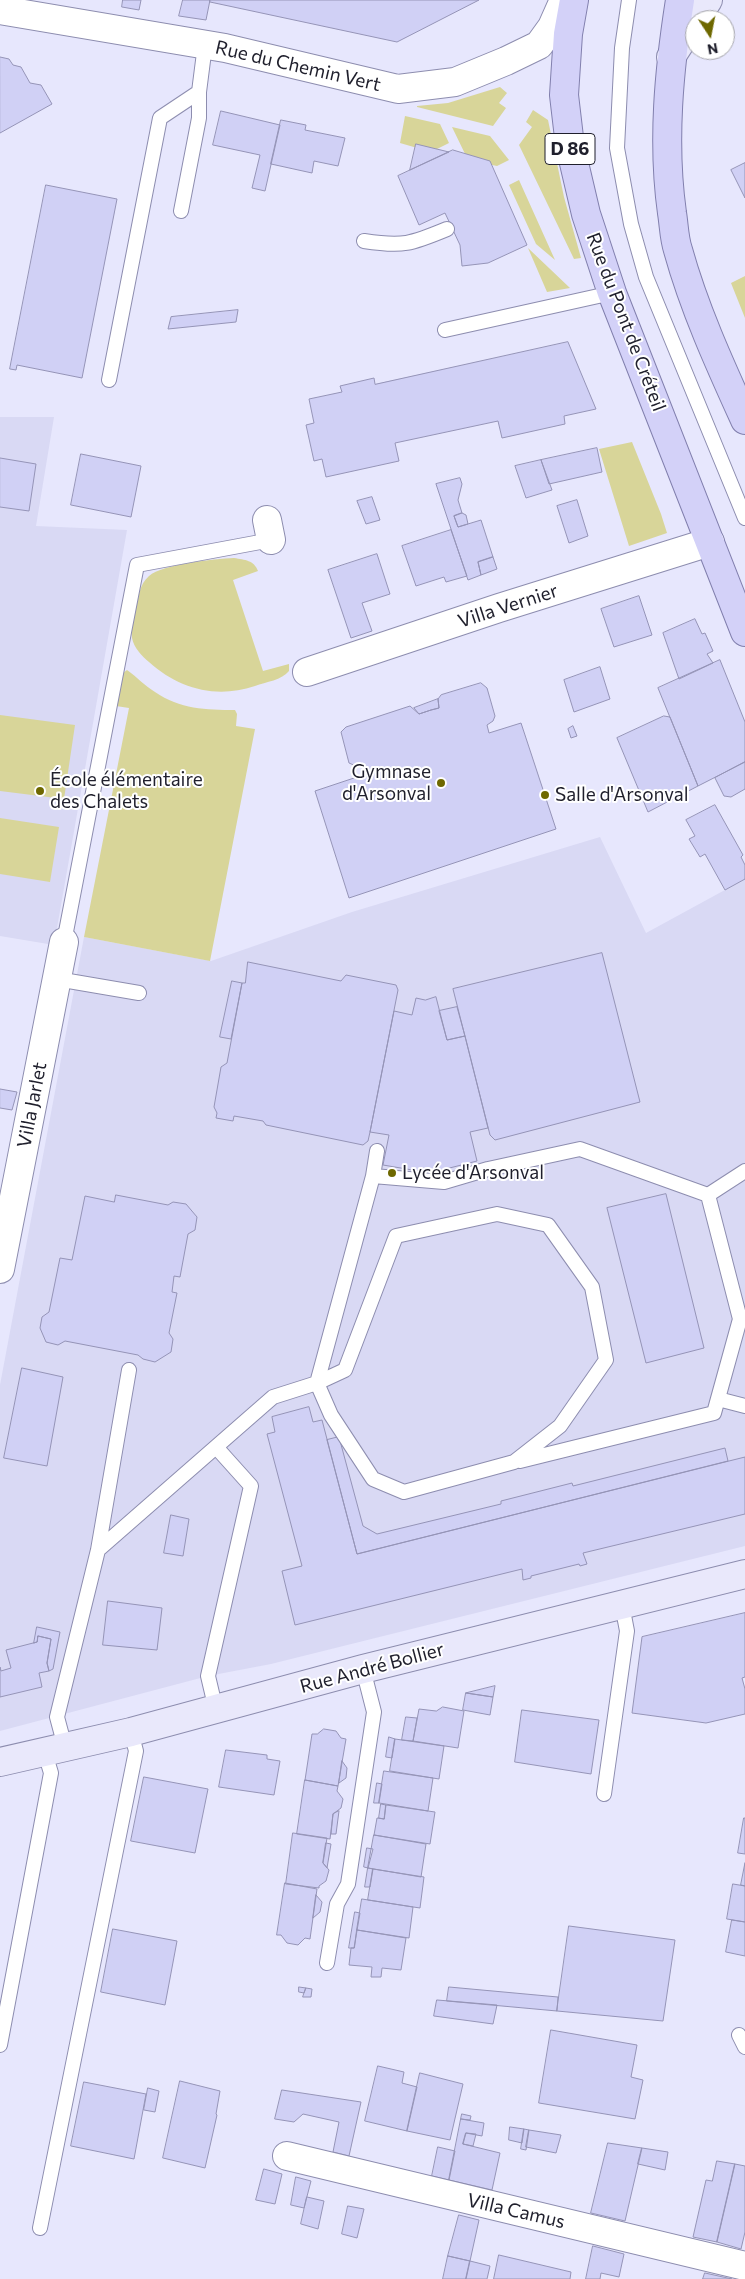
<!DOCTYPE html>
<html>
<head>
<meta charset="utf-8">
<style>
  body { margin:0 }
  #map { position:relative; width:745px; height:2279px; overflow:hidden; background:#e7e7fd; font-family:Commissioner,sans-serif }
  canvas { display:block }
  .north { position:absolute; left:685px; top:10px; width:50px; height:50px; box-sizing:border-box; background:#fff; border:1px solid #a5a5ab; border-radius:50%; rotate:169deg; font-size:14px; font-weight:700; line-height:20px; text-align:center; color:#1f1f2c }
  .north::after { content:''; display:block; margin:auto; width:18px; height:22px; background:#6e6800; clip-path:polygon(50% 0,100% 100%,50% 72%,0 100%) }
</style>
</head>
<body>
<div id="map">
<canvas width="745" height="2279"></canvas>
<div class="north">N</div>
</div>
<script>
const ctx = document.querySelector('canvas').getContext('2d');
ctx.lineJoin = 'round';
function paint(path, color) {
  ctx.fillStyle = color;
  ctx.fill(path, 'evenodd');
}
function strokePath(path, color, width, dash) {
  ctx.strokeStyle = color;
  ctx.lineWidth = width;
  ctx.lineCap = dash ? 'butt' : 'round';
  ctx.setLineDash(dash || []);
  ctx.stroke(path);
}
function write(font, color, halo, rows, align = 'center') {
  ctx.font = font + ' Commissioner,sans-serif';
  ctx.lineWidth = 4;
  ctx.setLineDash([]);
  ctx.textBaseline = 'middle';
  ctx.strokeStyle = halo;
  ctx.fillStyle = color;
  for (const [text, x, y, turn = 0] of rows) {
    ctx.save();
    ctx.translate(x, y);
    ctx.rotate((+turn || 0) * Math.PI / 180);
    ctx.textAlign = isNaN(turn) ? turn : align;
    if (halo) ctx.strokeText(text, 0, 0);
    ctx.fillText(text, 0, 0);
    ctx.restore();
  }
}
paint(new Path2D(`
  M0,417H54L36,526L127,530L54,945L0,936Z
  M600,837L646,933L745,879V1546L271,1664L208,1676L0,1731V1385L84,937L211,961L352,912Z`), '#d9d9f4');
paint(new Path2D(`
  M500,87L507,93L499,103L506,108L493,126L417,107V106L448,103Z
  M533,110L548,120L564,197L581,258L574,259L519,145L532,127L526,122Z
  M405,116L440,124L449,143L431,152L400,143Z
  M452,127L490,136L509,160L497,166L468,160Z
  M519,180L555,260L536,244L509,185Z
  M528,248L570,288L547,292Z
  M745,276V318L731,283Z
  M632,442L661,514L667,533L629,546L599,449Z
  M234,558C245,560 254,560 258,571L233,580L263,671L289,664V671C282,680 266,682 255,686C216,699 179,689 149,662C142,656 134,648 132,638C131,628 134,617 136,608C139,596 139,585 149,576C163,564 214,559 234,558Z
  M127,670C137,677 145,686 155,692C180,709 206,710 235,710L237,714L236,726L255,729L210,961L84,937L129,708L116,706L123,673Z
  M0,715L75,725L64,799L0,791Z
  M0,818L59,827L50,882L0,874Z`), '#d8d599');
const building = new Path2D(`
  M123,0H141L139,10L122,7Z
  M183,0H210L206,20L179,16Z
  M210,0H479L397,42L210,2Z
  M0,57L9,59L13,65L21,67L30,83L41,85L52,104L0,133Z
  M221,111L280,125L265,191L252,188L260,155L213,145Z
  M281,120L306,125L305,130L345,138L338,166L314,161L312,173L271,164Z
  M416,144L449,152L410,170Z
  M453,150L490,161L527,245L488,263L462,266L460,245L445,213L419,225L398,176Z
  M745,163V198L731,170Z
  M46,185L117,199L82,378L17,365L16,370L10,369Z
  M238,310L236,322L168,329L171,317Z
  M568,342L596,409L564,416L565,424L502,438L498,421L395,443L399,461L326,477L322,459L314,461L306,425L314,423L309,399L342,392L340,386L374,378L375,384Z
  M597,448L602,472L549,484L541,460Z
  M81,454L141,466L131,517L71,505Z
  M0,458L36,464L29,511L0,507Z
  M541,460L552,490L526,498L515,466Z
  M460,478L462,484L458,500L462,513L454,516L458,527L481,520L493,557L478,562L481,575L468,580L436,484Z
  M372,497L380,520L366,524L357,501Z
  M577,500L588,536L569,543L557,506Z
  M462,513L466,515L468,524L458,527L454,516Z
  M451,530L467,576L446,582L444,577L416,586L402,546Z
  M377,554L390,594L362,603L372,631L351,638L328,570Z
  M493,557L497,569L481,575L478,562Z
  M639,596L652,635L614,647L601,609Z
  M695,619L702,634L705,633L713,651L707,654L713,663L679,679L663,633Z
  M720,660L745,722V762L698,786L658,688Z
  M600,667L610,699L574,712L564,680Z
  M481,683L487,688L495,716L493,721L487,725L489,733L521,723L556,829L349,898L315,791L366,774L363,764L356,766L349,763L341,732L346,727L410,706L419,714L431,710L439,708L438,699L441,695Z
  M438,699L439,708L431,710L419,714L414,708Z
  M664,716L670,717L698,786L648,812L617,738Z
  M573,726L577,736L571,738L568,729Z
  M745,762V789L731,797L724,796L715,778Z
  M715,805L743,855L741,857L745,865V879L725,890L705,854L700,857L689,839L695,836L686,820Z
  M602,953L640,1102L495,1140L490,1135L453,989Z
  M248,962L341,981L346,975L396,985L398,990L370,1132L368,1141L363,1145L266,1125L263,1121L234,1116L233,1121L216,1118L217,1113L214,1107L221,1067L227,1063L242,983H245Z
  M232,981L242,983L231,1039L220,1037Z
  M436,997L447,1040L465,1036L488,1128L470,1132L477,1161L430,1173L383,1165L389,1135L370,1132L394,1011L412,1015L416,998L425,1000Z
  M457,1007L465,1036L447,1040L439,1011Z
  M0,1089L17,1092L12,1110L0,1108Z
  M666,1194L704,1348L646,1363L607,1208Z
  M116,1195L168,1205L173,1202L186,1204L197,1217L195,1230L188,1234L180,1277L174,1276L172,1292L177,1293L169,1333L173,1339L171,1352L155,1362L143,1359L138,1355L65,1341L58,1345L46,1342L40,1328L42,1317L49,1312L60,1258L72,1260L85,1196L114,1202Z
  M22,1368L63,1377L47,1466L4,1458Z
  M309,1407L313,1422L322,1420L357,1554L745,1457V1514L583,1553L587,1564L580,1566L579,1564L531,1576V1578L523,1580L522,1569L295,1625L282,1571L302,1566L267,1434L275,1432L272,1417Z
  M339,1437L363,1526L377,1534L501,1504V1501L572,1483L573,1486L725,1448L728,1461L357,1554L327,1440Z
  M171,1515L189,1519L183,1556L164,1553Z
  M108,1601L162,1608L157,1650L103,1645Z
  M745,1613V1677L742,1678L745,1689V1714L706,1723L632,1713L642,1637Z
  M37,1627L60,1632L53,1669L49,1671L47,1663L51,1639L38,1636L37,1642L34,1643Z
  M38,1636L51,1639L47,1663L49,1671L39,1673L42,1687L0,1697V1667L1,1671L11,1668L6,1650L37,1642Z
  M495,1686L493,1697L466,1693Z
  M466,1693L493,1697L490,1715L463,1710Z
  M443,1707L464,1711L458,1748L413,1741L419,1709L436,1711Z
  M522,1710L599,1720L591,1774L515,1762Z
  M406,1717L417,1718L413,1741L402,1740Z
  M324,1729L336,1731L341,1738L346,1739L338,1786L305,1780L312,1734H317Z
  M389,1737L395,1739L392,1758L386,1757Z
  M395,1739L444,1746L439,1779L390,1771Z
  M226,1750L267,1755V1759L280,1761L274,1795L219,1787Z
  M342,1761L347,1768L346,1778L339,1783Z
  M384,1771L433,1778L428,1811L379,1803Z
  M144,1777L208,1789L195,1853L131,1841Z
  M305,1780L338,1786L337,1791L343,1799L341,1808L333,1814L330,1839L297,1834Z
  M377,1783L382,1784L379,1803H374Z
  M381,1804L386,1805L384,1819L379,1818Z
  M386,1805L435,1812L430,1844L374,1835L377,1818L384,1819Z
  M339,1811L336,1834H331L333,1814Z
  M744,1818H745V1854L738,1853Z
  M293,1833L327,1838L323,1863L329,1870L326,1881L319,1886V1888L286,1884Z
  M374,1835L426,1844L421,1877L368,1868Z
  M326,1843L331,1844L327,1868L323,1863Z
  M367,1848L373,1849L368,1868L364,1867Z
  M745,1863V1886L741,1885Z
  M368,1868L373,1869L370,1887H365Z
  M373,1869L424,1877L420,1908L368,1900Z
  M285,1883L317,1889L310,1939L305,1938L298,1945L287,1943L281,1935H277Z
  M733,1884L745,1886V1922L727,1919Z
  M316,1895L322,1902L320,1912L313,1918Z
  M362,1899L413,1907L409,1938L357,1930Z
  M355,1912L360,1913L354,1948H349Z
  M732,1920L745,1922V1956L726,1952Z
  M569,1926L675,1940L663,2021L557,2011Z
  M113,1929L177,1941L165,2005L101,1992Z
  M357,1930L406,1938L401,1970L382,1968L381,1977H371L372,1967L349,1965L351,1948H354Z
  M299,1987L306,1988L304,1993L299,1992Z
  M449,1987L558,1997L557,2011L447,2001Z
  M306,1988L312,1989L311,1997H303Z
  M437,2000L497,2005L493,2024L434,2016Z
  M551,2030L637,2045L631,2077L643,2080L635,2119L539,2103Z
  M378,2066L404,2072L402,2083L417,2087L407,2131L365,2121Z
  M420,2073L463,2084L450,2140L407,2131Z
  M180,2081L220,2091L216,2114L217,2115L205,2168L163,2158Z
  M84,2082L146,2094L134,2159L71,2146Z
  M148,2088L159,2091L155,2112L144,2110Z
  M282,2090L361,2102L349,2156L333,2152L339,2122L303,2114L294,2122L275,2119Z
  M462,2114L471,2116L470,2120L461,2119Z
  M461,2119L484,2123L482,2136L466,2133L463,2144L500,2153L492,2190L449,2180Z
  M510,2127L524,2129L522,2143L509,2140Z
  M524,2129L529,2130L526,2150L521,2149Z
  M529,2130L561,2135L556,2153L526,2147Z
  M466,2133L476,2134L473,2146L463,2144Z
  M608,2143L642,2148L625,2221L591,2213Z
  M438,2147L455,2151L449,2180L432,2176Z
  M642,2148L668,2152L665,2170L638,2164Z
  M717,2161L735,2164L717,2242L693,2237L706,2180L712,2181Z
  M735,2164L745,2166V2232L741,2249L717,2242Z
  M264,2169L282,2174L275,2204L256,2200Z
  M296,2177L311,2181L304,2208L291,2205Z
  M307,2197L324,2201L318,2229L301,2224Z
  M348,2206L364,2209L357,2238L342,2234Z
  M459,2215L479,2220L470,2261L448,2256Z
  M593,2246L624,2254L619,2277L601,2273L600,2279H586Z
  M499,2255L571,2272L570,2279H494Z
  M448,2256L470,2261L466,2279H443Z
  M470,2261L490,2266L487,2279H466Z
  M705,2273L732,2279H703Z`);
paint(building, '#d0d0f5');
strokePath(building, '#9594b7', 1);
const lane = new Path2D(`
  M629,0L622,48L617,148L631,224L646,277L745,518
  M181,211L199,118V92L205,45
  M364,241C403,247 411,244 447,229
  M445,330L612,293
  M109,380L160,118L199,92
  M64,942L137,565L271,540
  M57,979L139,993
  M373,1176L444,1182L488,1169L580,1149L708,1195L740,1319L714,1413L520,1461
  M708,1195L745,1171
  M497,1214L548,1225L592,1287L606,1360L560,1426L514,1462L404,1492L373,1479L331,1415L317,1383L345,1370L396,1236Z
  M718,1399L745,1406
  M98,1550L273,1397L317,1383L373,1176L377,1151
  M216,1710L208,1676L251,1486L216,1447
  M65,1747L57,1717L98,1550L129,1370
  M604,1794L627,1631L622,1605
  M327,1963L337,1904L348,1884L374,1712L363,1669
  M739,2035L745,2047
  M0,2045L51,1773L45,1753
  M40,2228L136,1751L131,1732`);
const street = new Path2D(`
  M0,10L225,48L398,89L455,82L506,61L539,45L552,27L564,0
  M267,520L271,540
  M307,672L499,608L710,542
  M0,1269L64,942
  M287,2156L745,2266`);
const secondary = new Path2D(`
  M671,57L708,0
  M0,1762L131,1732L363,1669L745,1574`);
const primary = new Path2D(`
  M574,0L568,34L564,95L570,146L586,214L612,293L745,632
  M680,0C669,70 662,142 672,213C674,225 674,238 678,250C694,308 720,365 745,420`);
strokePath(lane, '#8d8daf', 16);
strokePath(street, '#8d8daf', 30);
strokePath(secondary, '#8d8daf', 30);
strokePath(primary, '#817fad', 30);
strokePath(lane, '#fff', 14);
strokePath(street, '#fff', 28);
strokePath(secondary, '#e9e8fb', 28);
strokePath(primary, '#d3d1f8', 28);
for (const [x, y, r, color] of [
  [441,783,5,"#6e6800"],
  [40,791,5,"#6e6800"],
  [545,795,5,"#6e6800"],
  [392,1173,5,"#6e6800"]
]) {
  const dot = new Path2D();
  dot.arc(x, y, r, 0, 2 * Math.PI);
  ctx.fillStyle = color;
  ctx.fill(dot);
  strokePath(dot, '#fff', 2);
}
for (const [x, y, w] of [
  [570,149,50]
]) {
  const box = new Path2D();
  box.roundRect(x - w / 2, y - 15.5, w, 31, 4);
  ctx.fillStyle = '#fff';
  ctx.fill(box);
  strokePath(box, '#1f1f2c', 1);
}
write('bold 18px', '#1f1f2c', null, [
  ["D 86",570,149]
]);
write('19px', '#1f1f2c', '#fff', [
  ["Rue du Chemin Vert",298,66,13],
  ["Rue du Pont de Créteil",626,322,69],
  ["Villa Vernier",508,606,-18],
  ["Villa Jarlet",32,1105,-79],
  ["Rue André Bollier",372,1668,-15],
  ["Villa Camus",516,2211,13]
]);
write('19px', '#1f1f2c', '#fff', [
  ["Gymnase",431,772,"right"],
  ["d'Arsonval",431,794,"right"],
  ["École élémentaire",50,780],
  ["des Chalets",50,802],
  ["Salle d'Arsonval",555,795],
  ["Lycée d'Arsonval",402,1173]
], 'left');
</script>
</body>
</html>
